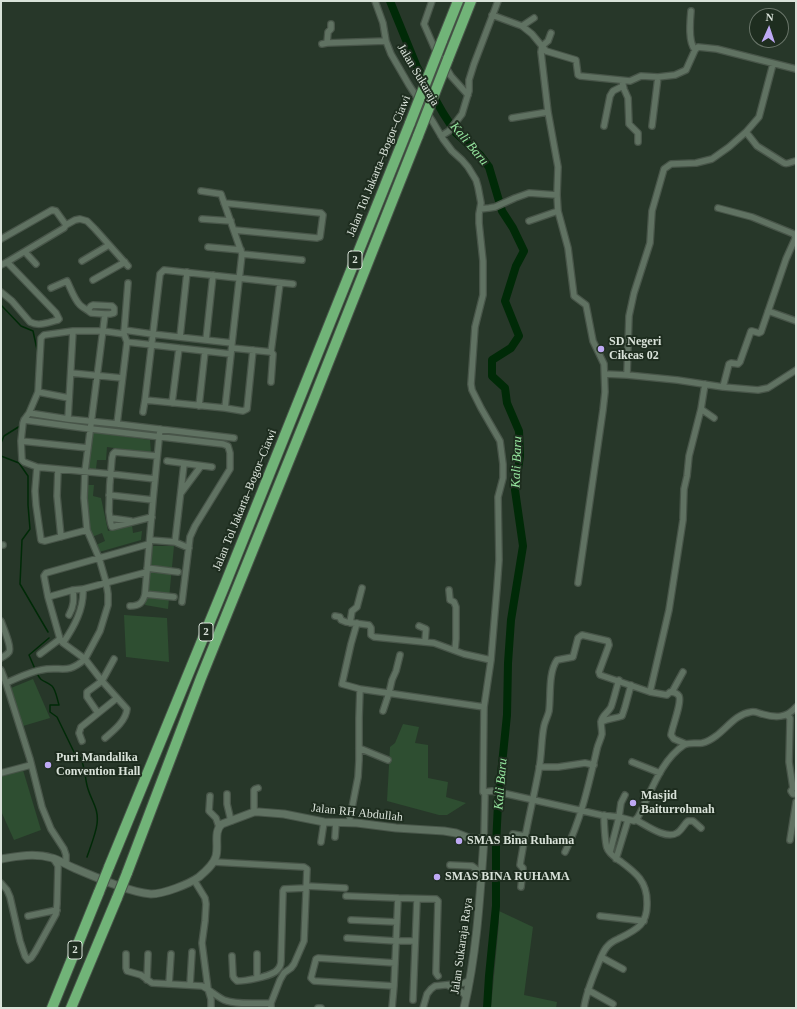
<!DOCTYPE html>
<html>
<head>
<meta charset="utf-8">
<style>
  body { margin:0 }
  #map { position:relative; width:797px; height:1009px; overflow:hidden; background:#273729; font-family:Georgia,serif }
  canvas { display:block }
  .frame { position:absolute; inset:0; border:2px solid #d9e2d9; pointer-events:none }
  .north { position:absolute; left:749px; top:8px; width:40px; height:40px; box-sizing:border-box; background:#1e2d1f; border:1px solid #697569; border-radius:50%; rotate:3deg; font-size:11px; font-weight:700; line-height:16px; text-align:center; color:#d9e2d9 }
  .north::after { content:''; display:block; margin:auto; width:14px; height:18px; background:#bea9f4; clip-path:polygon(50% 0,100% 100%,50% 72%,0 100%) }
</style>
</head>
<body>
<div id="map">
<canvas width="797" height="1009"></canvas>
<div class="frame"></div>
<div class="north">N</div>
</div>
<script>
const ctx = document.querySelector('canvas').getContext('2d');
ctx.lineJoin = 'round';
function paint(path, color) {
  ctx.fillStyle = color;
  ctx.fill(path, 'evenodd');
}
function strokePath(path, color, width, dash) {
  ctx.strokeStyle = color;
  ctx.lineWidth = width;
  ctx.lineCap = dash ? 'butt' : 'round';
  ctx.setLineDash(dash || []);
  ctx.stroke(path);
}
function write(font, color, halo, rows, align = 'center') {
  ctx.font = font + ' Georgia,serif';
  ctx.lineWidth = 4;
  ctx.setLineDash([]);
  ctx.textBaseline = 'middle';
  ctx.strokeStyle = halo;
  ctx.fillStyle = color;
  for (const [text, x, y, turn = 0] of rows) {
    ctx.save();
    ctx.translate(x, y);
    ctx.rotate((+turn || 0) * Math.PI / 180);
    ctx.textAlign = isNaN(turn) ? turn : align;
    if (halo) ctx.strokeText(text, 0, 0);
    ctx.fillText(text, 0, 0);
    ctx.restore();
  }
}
paint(new Path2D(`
  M93,432L150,440L151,453L107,447L106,460H97L96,469L88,468Z
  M86,485H94L93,496L101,498L108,531L132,525L133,533L142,531L141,540L99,552L96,545L105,541L102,533L92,537L88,527Z
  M152,546H174L168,609L145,605Z
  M124,615L167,618L169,662L126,657Z
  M33,679L50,718L23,726L11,688Z
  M403,724L419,727L415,743L428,745V778L448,782L446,797L466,803L447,815H439L387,801L390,747L395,743Z
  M23,770L41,830L14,840L1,811V776Z
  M499,911L533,927L524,995L557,1002L556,1008H491L499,922Z`), '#2e4e31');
strokePath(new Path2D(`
  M1,305L21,326L33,331L38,354
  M25,414L35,393L37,369
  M1,443L4,436L20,426V424
  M1,456L19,463L28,476V505L30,529L22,540L20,584L48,632
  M35,669L29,655L49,638
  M37,673C41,683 45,680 52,686C56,690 57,699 59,705H50V712L57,717L74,752C86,758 84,778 88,789C92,802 99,809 97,824C96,833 90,848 87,857`), '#002a07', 1.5);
strokePath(new Path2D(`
  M390,1L417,67L443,113L456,133L480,155L489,167L502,211L513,228L524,251L516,266L505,301L519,336L511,348L492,360V376L505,388L507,403L519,431L520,456L515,490L523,546L511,620L508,663L507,715L498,804L496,845V906L489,976L487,1008`), '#002a07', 8);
const minor = new Path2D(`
  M375,1L383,23L386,41L391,54L409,85L433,122L443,139L452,151L462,160L468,167L476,180L478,187L481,203L479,214V223L483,261V295L475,327L471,384L472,390L481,408L500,441L503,464V478L498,497L499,560L497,588L491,660L484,707L483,792L485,793L484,839
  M432,1L424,24L434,47L451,76L468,95
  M691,11C690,22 688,42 695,50
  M492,15L522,26L532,34L546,51L576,60L578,75L580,76L630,81L641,76L658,77L675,75L686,70L695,50L698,47L717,49L796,69
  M522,26L534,18
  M551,33L548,41L542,46L541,52L548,112L558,167L557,195L558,211L568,248L574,296L586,305L593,341L604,364L605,392L603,410L578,583
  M327,43L328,32L331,29V24
  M322,44L327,43L386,41
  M622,81L624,89L628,98L629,124L638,133V142
  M512,118L548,112
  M604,126L610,96L613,91L623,86
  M652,126L658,77
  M746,132L757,146L784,163C788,165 792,161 796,161
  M441,136L449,131L462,114L469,91V80L474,64L498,1
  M201,191L221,194L242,254L232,343
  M224,203L321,213L323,215L320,237L317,238L234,230
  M718,208L752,217L794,234L796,240
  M480,209L489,208L495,207L515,198L529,193L557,195
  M202,219L231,221
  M529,221L558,211
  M66,225L75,220L80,219L87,221L95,229L128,266
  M1,239L52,210L56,211L66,225L64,228L7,262L1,265
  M208,247L241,250
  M25,252L36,264
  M242,254L302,260
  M82,261L109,245
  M93,280L125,262
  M1,292L12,301L30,322C39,327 49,322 58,320L59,319L56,313L7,262
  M88,310L91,306L93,305L112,306L114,308V313L110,314H105
  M768,311L796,321
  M124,330L152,334L232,343L231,354L127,342
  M124,333L128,283
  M180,337L187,272
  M206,340L213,275
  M232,348L271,352
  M231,354L225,408L145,400L160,274L164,270L293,284
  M71,373L122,378
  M605,374L627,375L677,380L723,387L758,390L768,388L796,370
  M627,375L629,316L634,293L650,243L652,211L664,169L671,164L696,163L712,159L729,147L746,132L759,117L773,64
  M271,382L273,354L271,352L280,283
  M705,384L701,409L714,418
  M723,387L729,364L731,363L738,364L740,362L751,331H752L759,333L761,332L786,259L795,239
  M38,392L69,398
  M172,403L179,348
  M199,406L205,351
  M225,408L243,411L247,409L253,350
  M143,412L145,400
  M29,413L68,419L117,424L127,342L124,334L103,331H73L44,335L41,338L38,392L29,413L24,420L23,423L21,441L22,460L24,462L37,467L111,474L155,479
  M68,419L73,331
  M24,420L91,429L223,444L228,446L230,453V469L195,526L190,537L182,602
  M117,424L234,438
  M21,441L88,448
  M167,461L212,467
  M37,467L35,491L36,505L41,540L45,541L87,530
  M58,469L57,496L61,537
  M181,493L201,466
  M109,495L153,500
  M152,517L112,527C110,523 110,517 109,512C109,493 110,476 112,458L113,454L115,452L157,456
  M110,518L131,521
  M150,540L175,542L189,548
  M175,542L184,464
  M1,545H3
  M147,568L178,572
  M449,590L450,600L454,602L456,607V639L455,650
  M145,594L174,597
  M48,597L73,590L83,589L147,572
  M130,606C139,606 143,603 145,594L153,500L160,429
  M69,615C74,606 74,600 73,590
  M335,616L340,617L341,620L346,622L369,625L371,628V635L374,637L434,643L464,654L491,660
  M1,621C3,627 12,647 9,652C7,655 4,656 1,658
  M350,623L352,611L357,607L362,588
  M357,623L351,644L342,684L360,689L484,707
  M419,626L426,629L425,641
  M63,643C74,627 84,609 83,589
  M40,654L60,639
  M1,670L6,683L30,759L42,807L51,829L64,849L66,855V864
  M6,683C18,678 29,672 41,670C61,665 66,676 85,659L100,631L108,605V594L106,582L99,558L87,530L84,498L85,471L105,314L91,313C88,310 83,308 80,305C74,299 71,289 67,281L51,288
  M650,692L667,695L670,692C673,692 677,693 679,696C682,703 672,727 671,735L674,739L686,744
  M672,692L683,672
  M383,711L389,693L392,680L396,671L400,655
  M98,713L87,697V692L102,681L114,659
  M787,715L790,718V721L789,762L793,788L791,791L793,794H796
  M601,722C609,718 614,719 622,716L625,707L631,685
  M105,738C113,731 126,721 127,709L102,681L85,659L63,643L60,639L48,597L44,576L46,573L149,544
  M82,741L79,733L81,727L117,698
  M359,748L388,760
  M632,762L660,773
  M539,767H558L585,763L594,765
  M1,773L31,765
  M483,792L492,791L507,794L601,815L619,817L634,821L638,817C651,793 660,761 684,745C690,742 696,744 702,743C707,742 712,739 716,736C727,728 736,714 751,712C755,711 758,713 762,714C776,718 787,718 796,707
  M227,794V804L231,821
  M210,796L209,811L216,818L219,827
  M254,812V790L255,789L258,788
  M636,820C646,825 666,840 677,833C682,830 684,824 688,821H693L701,828
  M349,823L358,777L359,760V718L360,689
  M513,834L525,836
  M335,837L336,823
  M790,840L796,802
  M321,842L324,822
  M565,852C581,820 589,783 597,749C598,744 601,739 602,734C602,730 601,726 601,722C602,715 608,713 611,707C614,699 616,689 619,680
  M610,852L619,817L621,803L625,795
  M616,859L628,820
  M214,862L304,867L307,869L304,941L294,964L291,968L284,973L280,980L271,1003V1008
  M450,865L472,866L481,873
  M194,880L205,898L206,904L205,921L202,943L208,989L211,999V1008
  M1,883L7,890L10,897L20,941L25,956L28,960L31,958L35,952L56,914L57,904L58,866L53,858
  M306,886L345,888
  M521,887L523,868L520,865C525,833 533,801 539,769C542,754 541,740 544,726C545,721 548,716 549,711C551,696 548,673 557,660L573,657L578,638L582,635L608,641L609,645L599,672L600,675L650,692L669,610L683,520L684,489L687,476L689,456L701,409
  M346,896L398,898
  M28,916L57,910
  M600,916L644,921
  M351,920L397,922
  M347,938L396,941H415
  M126,954V968L127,971L141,975L152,983L202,986C210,990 216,996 224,1000C236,1005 257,1003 271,1003
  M257,954V978
  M232,956L233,976L234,978L237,981C246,981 267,977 275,972C279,969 281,965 281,961L283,891L284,889L306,888
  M601,957L623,969
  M147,980L148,954
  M169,984L171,954
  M190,985L192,952
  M394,986L314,981L311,978L316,959L318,958L395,963
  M449,986C456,988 462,990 466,997
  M588,990L613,1004
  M413,1000L417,899
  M318,1008H321
  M392,1008L394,986L398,898L436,899L438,901L436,970V973L438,976
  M423,1008L427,994L431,989L435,986L464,983L470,980
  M584,1008C586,992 593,977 599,962C601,957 603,952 606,948C609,944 613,941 618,939C636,930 648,925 647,902C647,881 636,873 620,861C616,858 609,854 607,848C605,843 604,822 604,815`);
const tertiary = new Path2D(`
  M1,859C18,856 35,853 52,858C60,860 66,865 74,868C88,874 102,880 116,885C127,889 139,893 151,894C164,894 189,884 199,877C206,871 214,864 216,856C219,846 213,831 222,824L254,812H259L284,814L324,822L357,823L396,828L444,831L456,833L469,838L484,839C480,896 477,952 464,1008`);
const motorway = new Path2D(`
  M442,41L458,1
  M448,59L471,1
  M109,867L224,587L410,123
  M127,873L201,678L313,401L418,136
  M52,1008L99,892
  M71,1008L117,898`);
strokePath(minor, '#485549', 8);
strokePath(tertiary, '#485549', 9);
strokePath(motorway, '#485549', 12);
strokePath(minor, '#607262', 5.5);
strokePath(tertiary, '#607262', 7);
strokePath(motorway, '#71b478', 10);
const motorwayBridge = new Path2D(`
  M410,123L442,41
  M418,136L448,59
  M99,892L109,867
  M117,898L127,873`);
strokePath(motorwayBridge, '#485549', 12, []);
strokePath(motorwayBridge, '#71b478', 10);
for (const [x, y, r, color] of [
  [601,349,4,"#bea9f4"],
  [48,765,4,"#bea9f4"],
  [633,803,4,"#bea9f4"],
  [459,841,4,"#bea9f4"],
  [437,877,4,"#bea9f4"]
]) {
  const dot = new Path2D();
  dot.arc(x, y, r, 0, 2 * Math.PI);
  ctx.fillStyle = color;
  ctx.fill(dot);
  strokePath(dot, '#1e2d1f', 1.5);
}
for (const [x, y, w] of [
  [355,260,14],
  [206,632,14],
  [75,950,14]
]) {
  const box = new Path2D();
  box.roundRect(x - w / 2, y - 9, w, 18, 3);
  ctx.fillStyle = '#1e2d1f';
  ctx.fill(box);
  strokePath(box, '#d9e2d9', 1);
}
write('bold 11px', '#d9e2d9', null, [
  ["2",355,260],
  ["2",206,632],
  ["2",75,950]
]);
write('12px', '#d9e2d9', '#1e2d1f', [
  ["Jalan Sukaraja",418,75,59],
  ["Jalan Tol Jakarta–Bogor–Ciawi",379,166,-68],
  ["Jalan Tol Jakarta–Bogor–Ciawi",245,500,-68],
  ["Jalan RH Abdullah",357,813,6],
  ["Jalan Sukaraja Raya",462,946,-82]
]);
write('bold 12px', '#d9e2d9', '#1e2d1f', [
  ["SD Negeri",609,342],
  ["Cikeas 02",609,356],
  ["Puri Mandalika",56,758],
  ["Convention Hall",56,772],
  ["Masjid",641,796],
  ["Baiturrohmah",641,810],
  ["SMAS Bina Ruhama",467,841],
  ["SMAS BINA RUHAMA",445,877]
], 'left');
write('italic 13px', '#97e8a0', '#1e2d1f', [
  ["Kali Baru",469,144,50],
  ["Kali Baru",517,462,-88],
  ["Kali Baru",501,784,-85]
]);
</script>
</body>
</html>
